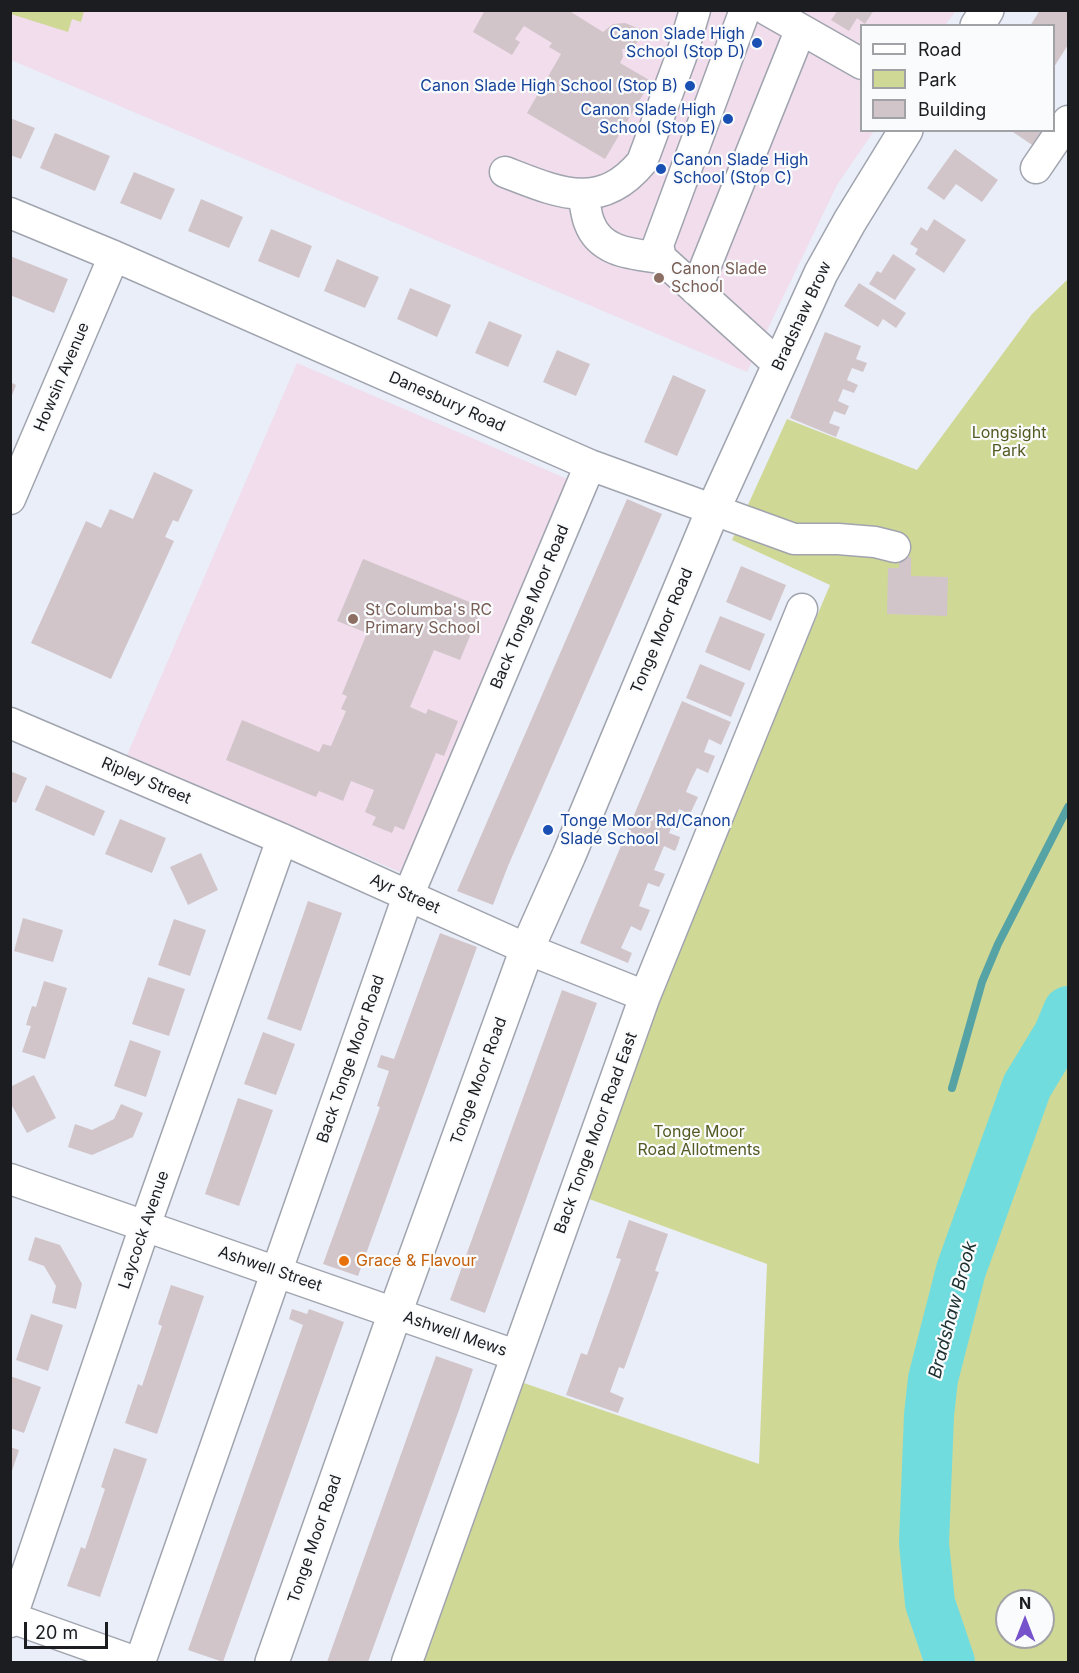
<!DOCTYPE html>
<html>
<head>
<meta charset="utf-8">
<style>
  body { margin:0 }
  #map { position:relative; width:1079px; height:1673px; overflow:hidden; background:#e9eef8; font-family:Inter,sans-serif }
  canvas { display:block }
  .frame { position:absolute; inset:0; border:12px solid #1b1d21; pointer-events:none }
  .legend { position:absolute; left:860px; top:24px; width:195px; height:108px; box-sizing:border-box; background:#fafbfd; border:2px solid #a1a2a5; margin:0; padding:8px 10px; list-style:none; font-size:18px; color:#1b1d21 }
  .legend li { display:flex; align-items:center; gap:12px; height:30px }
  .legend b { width:30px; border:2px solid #a1a2a5 }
  .north { position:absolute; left:995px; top:1589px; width:60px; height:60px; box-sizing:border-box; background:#fafbfd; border:2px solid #a1a2a5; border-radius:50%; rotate:0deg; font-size:16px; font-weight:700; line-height:24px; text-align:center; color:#1b1d21 }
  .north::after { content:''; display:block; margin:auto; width:21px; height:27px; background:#7652cb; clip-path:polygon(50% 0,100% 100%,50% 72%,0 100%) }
  .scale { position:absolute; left:24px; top:1622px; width:84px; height:27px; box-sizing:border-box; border:3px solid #1b1d21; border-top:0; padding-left:8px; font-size:18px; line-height:21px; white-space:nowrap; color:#1b1d21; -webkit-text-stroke:4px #fafbfd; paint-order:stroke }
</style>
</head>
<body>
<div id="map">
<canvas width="1079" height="1673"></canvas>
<div class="frame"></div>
<ul class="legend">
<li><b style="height:8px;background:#fff"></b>Road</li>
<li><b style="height:16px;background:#d0d896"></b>Park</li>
<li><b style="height:16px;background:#d2c5ca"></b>Building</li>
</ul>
<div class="north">N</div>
<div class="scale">20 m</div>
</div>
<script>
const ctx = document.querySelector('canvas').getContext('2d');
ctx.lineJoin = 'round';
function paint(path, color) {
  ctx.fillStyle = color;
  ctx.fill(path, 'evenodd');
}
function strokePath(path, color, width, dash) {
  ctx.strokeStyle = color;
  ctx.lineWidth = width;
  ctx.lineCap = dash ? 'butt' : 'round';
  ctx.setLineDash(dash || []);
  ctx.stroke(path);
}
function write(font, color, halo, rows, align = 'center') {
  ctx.font = font + ' Inter,sans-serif';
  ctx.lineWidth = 4.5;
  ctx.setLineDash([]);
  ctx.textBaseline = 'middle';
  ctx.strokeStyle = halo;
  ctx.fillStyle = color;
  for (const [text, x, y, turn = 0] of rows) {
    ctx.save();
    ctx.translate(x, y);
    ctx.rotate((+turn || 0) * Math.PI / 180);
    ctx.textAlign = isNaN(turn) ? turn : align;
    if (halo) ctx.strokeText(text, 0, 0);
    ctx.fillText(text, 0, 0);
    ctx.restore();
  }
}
paint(new Path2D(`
  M10,11H956L945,25L862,26V130L874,131L837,185L747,372L11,60Z
  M297,363L579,484L409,876L127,755Z`), '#f1ddec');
paint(new Path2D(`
  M10,11L11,10L84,11L81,22L72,19L68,32L11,14Z
  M1068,279V1662H421L518,1381L759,1464L767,1264L581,1196L654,1002L830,585L732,540L787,419L917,470L1032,314ZM1007,1601H1043V1637H1007Z`), '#d0d896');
strokePath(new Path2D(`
  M952,1088L982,982L998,944L1068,807`), '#56a3a5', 8);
strokePath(new Path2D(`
  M950,1662L930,1603L924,1543L929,1415L933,1379L961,1270L1027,1086L1058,1035L1068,1011`), '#70dcde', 50);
paint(new Path2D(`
  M485,10H572L571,12L603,32L613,24L625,23L640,29L641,38L632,48L622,49L623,57L620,63L651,81L605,159L527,113L561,54L549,47L552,43L524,26L515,39L520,42L512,55L473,32Z
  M838,10H874L865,24L857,18L849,31L831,20Z
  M1040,10H1068V45L1054,67V26H1030Z
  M10,118L35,128L21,159L10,155Z
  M1010,130H1047L1038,149Z
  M55,133L110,156L95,191L40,168Z
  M955,149L998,180L982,202L956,184L944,200L927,188Z
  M134,172L175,189L161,220L120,203Z
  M201,199L243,217L229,248L188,231Z
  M934,219L966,240L944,273L915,254L918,249L910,244L921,227L927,231Z
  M271,229L312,246L299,278L258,261Z
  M893,254L916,269L895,300L869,284L877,271L881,273Z
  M10,256L68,279L54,313L10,295Z
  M337,259L379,277L365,308L324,291Z
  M859,283L906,313L896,328L883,319L878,327L844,306Z
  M410,288L451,305L437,337L397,319Z
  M489,321L522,335L508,367L475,353Z
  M825,332L861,346L856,359L867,363L863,372L852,368L847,380L858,385L854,393L843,389L838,401L849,406L845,415L834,411L829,423L840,427L836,437L790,418Z
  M557,350L590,364L576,396L543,382Z
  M673,375L706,390L677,456L644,442Z
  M10,382L16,385L11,398H10Z
  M154,472L193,490L178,522L173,520L165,537L174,541L111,679L31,643L86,521L101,528L110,509L133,519Z
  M627,499L662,514L508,866L493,905L457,891Z
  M899,557H911V576L948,577L947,616L887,614L888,568H899Z
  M363,559L482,607L460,660L434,650L410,707L426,714L428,709L458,721L444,756L436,753L404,830L395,826L392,833L372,825L376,817L365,812L374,790L351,781L343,801L319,791L316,797L226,760L242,720L319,752L323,744L331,746L346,711L341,709L347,696L342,694L367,633L337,621Z
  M741,566L786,585L771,621L726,602Z
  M720,616L765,634L750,671L705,652Z
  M700,664L745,683L731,717L686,698Z
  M682,701L731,722L721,745L709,739L704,752L715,756L708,773L697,768L691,780L686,792L698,797L690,814L679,809L669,833L680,837L678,844L675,851L664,846L654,870L665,874L662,881L659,887L648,883L639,906L650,910L641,931L631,926L621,948L632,953L628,963L580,943Z
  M10,771L27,778L16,803L10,801Z
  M46,785L105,811L94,836L35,810Z
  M120,819L166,838L152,873L105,854Z
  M201,853L218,890L188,905L170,867Z
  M308,901L342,913L301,1031L267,1019Z
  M23,918L63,930L53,962L14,951Z
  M174,919L206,930L190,976L158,965Z
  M440,933L477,947L358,1276L323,1264L380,1107L377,1106L389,1071L377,1067L381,1055L394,1059Z
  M148,977L185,989L169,1036L132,1024Z
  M44,981L67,988L45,1059L22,1052L31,1026L26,1025L29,1015L32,1006L36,1007Z
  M562,990L597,1003L485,1313L450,1300Z
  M263,1032L295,1044L276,1095L244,1084Z
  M130,1040L161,1051L146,1097L114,1086Z
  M34,1075L56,1118L27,1133L10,1102V1087Z
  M238,1098L273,1110L239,1206L205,1194Z
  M121,1104L143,1113L133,1137L92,1155L68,1147L75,1124L92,1130L114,1119Z
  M629,1220L668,1234L655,1271L659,1272L624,1369L619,1367L610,1392L624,1398L618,1413L566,1395L581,1353L587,1355L621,1259L616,1258Z
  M35,1237L60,1245L71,1264L82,1284L76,1309L52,1303L56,1286L44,1266L28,1260Z
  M171,1285L204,1296L157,1434L125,1423L138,1384L142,1386L162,1326L158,1324Z
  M292,1309L307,1314L309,1309L344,1322L223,1662L188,1650L303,1325L289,1319Z
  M31,1314L63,1325L48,1371L16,1360Z
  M436,1356L473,1369L459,1410L368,1662H327Z
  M10,1376L41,1387L24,1433L10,1428Z
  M10,1447L19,1450L11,1474H10Z
  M114,1448L147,1459L100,1597L67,1586L81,1547L85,1549L105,1489L101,1487Z`), '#d2c5ca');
const minor = new Path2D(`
  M745,10L658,245L661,258L779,365
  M767,10L862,64
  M1036,168L1068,121
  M505,172C557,192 600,213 642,162L681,57L695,10
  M583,194C585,203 586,214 589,222C600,253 633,254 661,258
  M10,213L114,256L590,465L794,539H838L875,542L895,547
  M696,290L800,31
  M10,499L114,256
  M10,723L282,839L527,949L645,996
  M10,1179L515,1355
  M12,1618L136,1662
  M10,1622L145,1226L282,839
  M140,1662L408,896L590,465
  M407,1662L645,996L802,609`);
const major = new Path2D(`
  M977,26L987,10
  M272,1662L395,1313L527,949L569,855L713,510L821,273L850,221L906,130`);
strokePath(minor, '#a0a4ae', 33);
strokePath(major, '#a0a4ae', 36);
strokePath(minor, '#fff', 30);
strokePath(major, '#fff', 33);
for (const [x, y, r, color] of [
  [757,43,6,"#1a4fb4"],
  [690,86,6,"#1a4fb4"],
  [728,119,6,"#1a4fb4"],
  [661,169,6,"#1a4fb4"],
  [659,278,6,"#8d6e63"],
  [353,619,6,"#8d6e63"],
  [548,830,6,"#1a4fb4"],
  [344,1261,6,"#e8710a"]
]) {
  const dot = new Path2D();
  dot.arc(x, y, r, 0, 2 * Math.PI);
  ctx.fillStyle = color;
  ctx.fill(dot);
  strokePath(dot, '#fafbfd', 2);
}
write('16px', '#164399', '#fafbfd', [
  ["Canon Slade High",745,34],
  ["School (Stop D)",745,52],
  ["Canon Slade High School (Stop B)",678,86],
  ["Canon Slade High",716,110],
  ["School (Stop E)",716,128],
  ["Canon Slade High",673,160,"left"],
  ["School (Stop C)",673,178,"left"],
  ["Tonge Moor Rd/Canon",560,821,"left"],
  ["Slade School",560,839,"left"]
], 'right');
write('16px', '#785e54', '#fafbfd', [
  ["Canon Slade",671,269],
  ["School",671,287],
  ["St Columba's RC",365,610],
  ["Primary School",365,628]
], 'left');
write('16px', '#1b1d21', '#fafbfd', [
  ["Bradshaw Brow",802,316,-65],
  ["Howsin Avenue",62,377,-67],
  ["Danesbury Road",447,402,24],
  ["Back Tonge Moor Road",530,607,-67],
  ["Tonge Moor Road",662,631,-67],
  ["Ripley Street",146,781,23],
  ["Ayr Street",405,894,24],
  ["Back Tonge Moor Road",351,1059,-71],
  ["Tonge Moor Road",479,1081,-70],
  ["Back Tonge Moor Road East",596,1133,-70],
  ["Laycock Avenue",144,1230,-71],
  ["Ashwell Street",270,1269,19],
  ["Ashwell Mews",455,1334,19],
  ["Tonge Moor Road",315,1539,-71]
]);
write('16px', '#545922', '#fafbfd', [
  ["Longsight",1009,433],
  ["Park",1009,451],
  ["Tonge Moor",699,1132],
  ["Road Allotments",699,1150]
]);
write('16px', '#c56008', '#fafbfd', [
  ["Grace & Flavour",356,1261]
], 'left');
write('italic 18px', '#1a2e2e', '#fafbfd', [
  ["Bradshaw Brook",953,1310,-75]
]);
</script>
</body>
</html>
